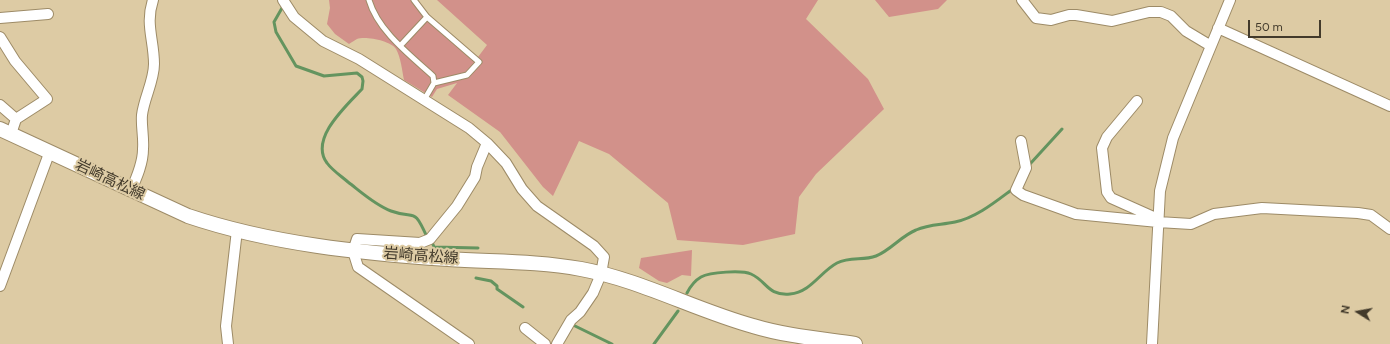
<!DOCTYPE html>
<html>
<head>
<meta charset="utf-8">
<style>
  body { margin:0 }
  #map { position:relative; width:1390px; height:344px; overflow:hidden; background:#ddcba4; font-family:Figtree,sans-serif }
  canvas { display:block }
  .north { position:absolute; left:1338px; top:292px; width:40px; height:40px; -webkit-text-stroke:3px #ddcba4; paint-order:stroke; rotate:281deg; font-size:11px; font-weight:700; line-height:16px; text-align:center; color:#423a2b }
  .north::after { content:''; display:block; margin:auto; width:14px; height:18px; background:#423a2b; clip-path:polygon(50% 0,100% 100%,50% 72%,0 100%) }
  .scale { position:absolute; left:1248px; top:20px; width:73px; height:18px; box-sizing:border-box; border:2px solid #423a2b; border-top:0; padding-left:5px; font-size:12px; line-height:14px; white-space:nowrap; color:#423a2b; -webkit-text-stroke:3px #ddcba4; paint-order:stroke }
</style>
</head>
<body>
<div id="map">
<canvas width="1390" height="344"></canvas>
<div class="north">N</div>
<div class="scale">50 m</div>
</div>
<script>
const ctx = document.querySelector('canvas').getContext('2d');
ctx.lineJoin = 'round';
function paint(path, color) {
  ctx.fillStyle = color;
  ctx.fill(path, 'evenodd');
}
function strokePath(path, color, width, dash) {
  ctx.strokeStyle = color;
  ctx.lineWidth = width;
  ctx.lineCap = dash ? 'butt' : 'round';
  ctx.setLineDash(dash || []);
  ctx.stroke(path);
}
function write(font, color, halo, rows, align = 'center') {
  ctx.font = font + ' Figtree,"Noto Sans JP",sans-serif';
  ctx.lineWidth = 4;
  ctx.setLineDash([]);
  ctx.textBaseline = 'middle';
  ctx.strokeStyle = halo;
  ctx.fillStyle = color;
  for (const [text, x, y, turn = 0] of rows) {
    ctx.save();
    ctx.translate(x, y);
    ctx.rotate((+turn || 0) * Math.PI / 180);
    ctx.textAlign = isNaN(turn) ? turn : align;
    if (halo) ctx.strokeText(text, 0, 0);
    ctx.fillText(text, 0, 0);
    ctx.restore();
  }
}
paint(new Path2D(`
  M329,0H418L430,16L478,57L487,45L437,0H818L806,19L868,79L884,109L816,174L799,197L795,234L743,245L677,240L668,203L609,154L579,141L553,196L543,187L500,132L448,95L457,83L437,89L432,97L404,80C402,70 401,58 396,49C391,41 366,36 357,39C355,40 352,42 349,44L335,34L327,24L330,8Z
  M875,0H947L938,9L889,17Z
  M692,250L691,276L682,275L667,283L659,281L639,268L641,258Z`), '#d2918a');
strokePath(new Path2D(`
  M282,8L274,22L276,32L296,66L324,76L357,73L362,77L363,81L362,89C346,106 309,139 327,163C332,170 341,176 348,182C361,192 375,205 391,211C416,220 413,206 427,237
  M1030,164L1062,129
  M432,242L434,247L478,248
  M476,278L491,281L497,286V289L523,307
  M687,293C690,287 694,281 701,277C710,272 742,270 751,274C767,281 767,296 790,294C811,292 820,272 837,263C850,256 863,261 876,256C891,250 901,236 916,230C929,224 941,225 955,222C975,218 994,203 1010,191
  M573,325L612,344
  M654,344L678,311`), '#64945f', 3);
const service = new Path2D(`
  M369,0C378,31 410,55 433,76L434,83L424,100
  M414,0L427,17L479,62L467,75L434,83
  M400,46L427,17`);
const minor = new Path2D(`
  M283,0L294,17L323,41L359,59L469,128L487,143L506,163L522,189L537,206L594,246L604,257L601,274L593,293L580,312L571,320L557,344
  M1022,0L1036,18L1051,20L1069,15H1076L1112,21L1149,12H1161L1171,16L1186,31L1211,46
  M0,18L48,14
  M1218,28L1390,106
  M0,37L15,61L47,99L16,119L11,134
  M1137,101L1107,137L1102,148L1107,192L1111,198L1158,219
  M0,105L16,119
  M1021,141L1026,168L1016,190L1023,195L1076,214L1158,222L1191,224L1214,214L1262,208L1358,213L1371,215L1390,229
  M131,190C137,177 143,163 143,149C144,137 141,126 142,115C144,98 154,81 154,64C154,40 145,24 153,0
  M0,286L50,151
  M525,328L545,344
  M228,344L226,326L237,230
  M469,344L358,267L353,251L357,239L420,243L430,239L457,206L475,177L477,167L487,143
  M1152,344L1160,191L1173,138L1230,0`);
const secondary = new Path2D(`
  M0,129L188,216C271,244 361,253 448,259C492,262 537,261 581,269C641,280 695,310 753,326C786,336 821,339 855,344`);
strokePath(service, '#9d8b67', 7);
strokePath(minor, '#9d8b67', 12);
strokePath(secondary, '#9d8b67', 16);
strokePath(service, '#fff', 5);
strokePath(minor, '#fff', 10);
strokePath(secondary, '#fff', 14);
write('15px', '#423a2b', '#ddcba4', [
  ["岩崎高松線",110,180,25],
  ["岩崎高松線",421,256,4]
]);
</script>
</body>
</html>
